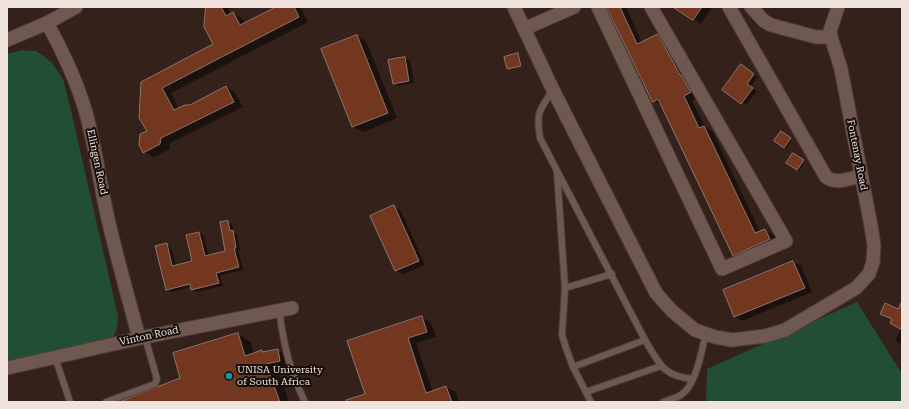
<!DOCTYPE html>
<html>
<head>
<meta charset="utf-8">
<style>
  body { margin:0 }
  #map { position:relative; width:909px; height:409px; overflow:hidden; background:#34211a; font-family:"Roboto Serif",serif }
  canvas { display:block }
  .frame { position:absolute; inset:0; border:8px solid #f0e3de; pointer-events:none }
</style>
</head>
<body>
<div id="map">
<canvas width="909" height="409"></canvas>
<div class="frame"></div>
</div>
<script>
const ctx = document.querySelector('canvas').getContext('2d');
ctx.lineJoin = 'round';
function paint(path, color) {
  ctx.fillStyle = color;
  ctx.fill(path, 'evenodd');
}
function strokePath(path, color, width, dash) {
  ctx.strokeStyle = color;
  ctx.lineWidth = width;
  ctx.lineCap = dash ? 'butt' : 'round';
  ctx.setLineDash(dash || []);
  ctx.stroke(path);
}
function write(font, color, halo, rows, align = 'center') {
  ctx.font = font + ' "Roboto Serif",serif';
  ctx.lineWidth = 4;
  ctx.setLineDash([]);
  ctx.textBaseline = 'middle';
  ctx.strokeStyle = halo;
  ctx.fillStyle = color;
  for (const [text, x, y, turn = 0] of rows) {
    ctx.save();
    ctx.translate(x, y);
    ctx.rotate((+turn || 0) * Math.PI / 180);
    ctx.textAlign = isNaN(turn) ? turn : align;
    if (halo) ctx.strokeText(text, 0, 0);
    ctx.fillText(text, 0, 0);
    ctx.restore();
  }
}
paint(new Path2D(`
  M22,50L36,51L44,56L52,63L63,79L72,115L118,316C118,325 117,331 112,339L7,365V54Z
  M857,302L902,374V402H706L707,369Z`), '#214e35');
paint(new Path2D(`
  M207,7H227L231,14L233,13L243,19L245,24L278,7H300L308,22L171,93L179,109L190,106L226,87L235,93L243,107L170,143V149L154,157L144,152L148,132L142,82L215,44Z
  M607,7H626L642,43L657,35L666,41L699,97L692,101L705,127L713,132L760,232L765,230L774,235L778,244L742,260L733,255L663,106L654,101Z
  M675,7H712L701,24Z
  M357,36L366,41L397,118L363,132L353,127L322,50Z
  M518,54L520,56L522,66L510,69L508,68Z
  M405,58L410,61L414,83L398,86L394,83Z
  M745,68L758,77L750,87L757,91L746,105L724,90Z
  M781,133L792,140L786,148L775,141Z
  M793,154L805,162L799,171L788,163Z
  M394,206L401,211L425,265L403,274L395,270Z
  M228,222L232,224L234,233L237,234L240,250H238L243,270L220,275L223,286L196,292L192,289L191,287L172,292L167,289V244L171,247L176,266L194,262L199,233L203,235L209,256L226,252Z
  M793,262L801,266L812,292L742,321L735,317L724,291Z
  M902,305V345L895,341L901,329Z
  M422,317L431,323L436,337L416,343L433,392L446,387L456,392L459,402H343L366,394Z
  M238,334L251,342L254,354L261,351L264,353L277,350L290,357L292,368L278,371L289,402H121L181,379Z`), '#0007');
const building = new Path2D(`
  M206,7H221L226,16L233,12L240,25L276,7H294L299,17L162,88L174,110L185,105H190L226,86L234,102L161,138L160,144L143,153L139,145L140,134L147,131L139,118L141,82L213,44L204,27Z
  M607,7H620L637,44L658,34L680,75H681L691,92L684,96L699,128L704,126L755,233L765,229L770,239L733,256L658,99L653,102Z
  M673,7H702L693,20Z
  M357,35L388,113L352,127L321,49Z
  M518,53L521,66L507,69L504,57Z
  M405,57L409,81L393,84L388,60Z
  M741,64L754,74L747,84L753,88L741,104L722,90Z
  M781,131L791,138L784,148L774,141Z
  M793,153L804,160L797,170L786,163Z
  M394,205L419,261L395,271L370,216Z
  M228,221L230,231L233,230L236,248H234L239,267L216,273L219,283L191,290L190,284L166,290L155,246L167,243L172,266L192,261L186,235L199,232L205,256L225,251L220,222Z
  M793,261L805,288L734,317L723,290Z
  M902,301V330L890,323L892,319L880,314L885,303L898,309Z
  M422,316L427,332L408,338L426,393L446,386L452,402H346V400L365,394L347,341Z
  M238,333L245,356L262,350V352L278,349L280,361L266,364L280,402H119L180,378L173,353Z`);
paint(building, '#733720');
strokePath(building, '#8c756d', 1);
const service = new Path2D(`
  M553,90C539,111 536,112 540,138L645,340C660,365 663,376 693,379
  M557,172L565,288L562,335L566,348L573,367L591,402
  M565,288L612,274
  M279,310C284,346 289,369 305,402
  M55,357L70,402
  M573,367L645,340
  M586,392L661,366
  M106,402L155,384L157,379L145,337
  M663,402C669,400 676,398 681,395C697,384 701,351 706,334`);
const minor = new Path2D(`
  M514,7L553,90L656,293L672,311L695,330L715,337L732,340L765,336L785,330L856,288L869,274L873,262L874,245L871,226L841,69L831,37L830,31L838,7
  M598,7L722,269L786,241L651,7
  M729,7L826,177C836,185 850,178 861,176
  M751,7L764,21L771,25L816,37H831
  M47,23C63,52 77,81 86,113C96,149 100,186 109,223C118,262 129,300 139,338
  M524,29L574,7
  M7,40L47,23L76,7
  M7,368L145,337L292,308`);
strokePath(service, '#4e3e39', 8);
strokePath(minor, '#4e3e39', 15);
strokePath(service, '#6e5850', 6);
strokePath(minor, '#6e5850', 13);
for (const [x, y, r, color] of [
  [229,376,4,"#0f9aa8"]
]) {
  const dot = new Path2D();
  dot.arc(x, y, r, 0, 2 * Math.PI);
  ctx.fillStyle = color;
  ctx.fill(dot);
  strokePath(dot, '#160d0a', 1.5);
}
write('10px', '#f0e3de', '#160d0a', [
  ["Fontenay Road",857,155,79],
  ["Ellingen Road",97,162,78],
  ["Vinton Road",149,336,-12]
]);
write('10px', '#f0e3de', '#160d0a', [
  ["UNISA University",237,370],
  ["of South Africa",237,382]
], 'left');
</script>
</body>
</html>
